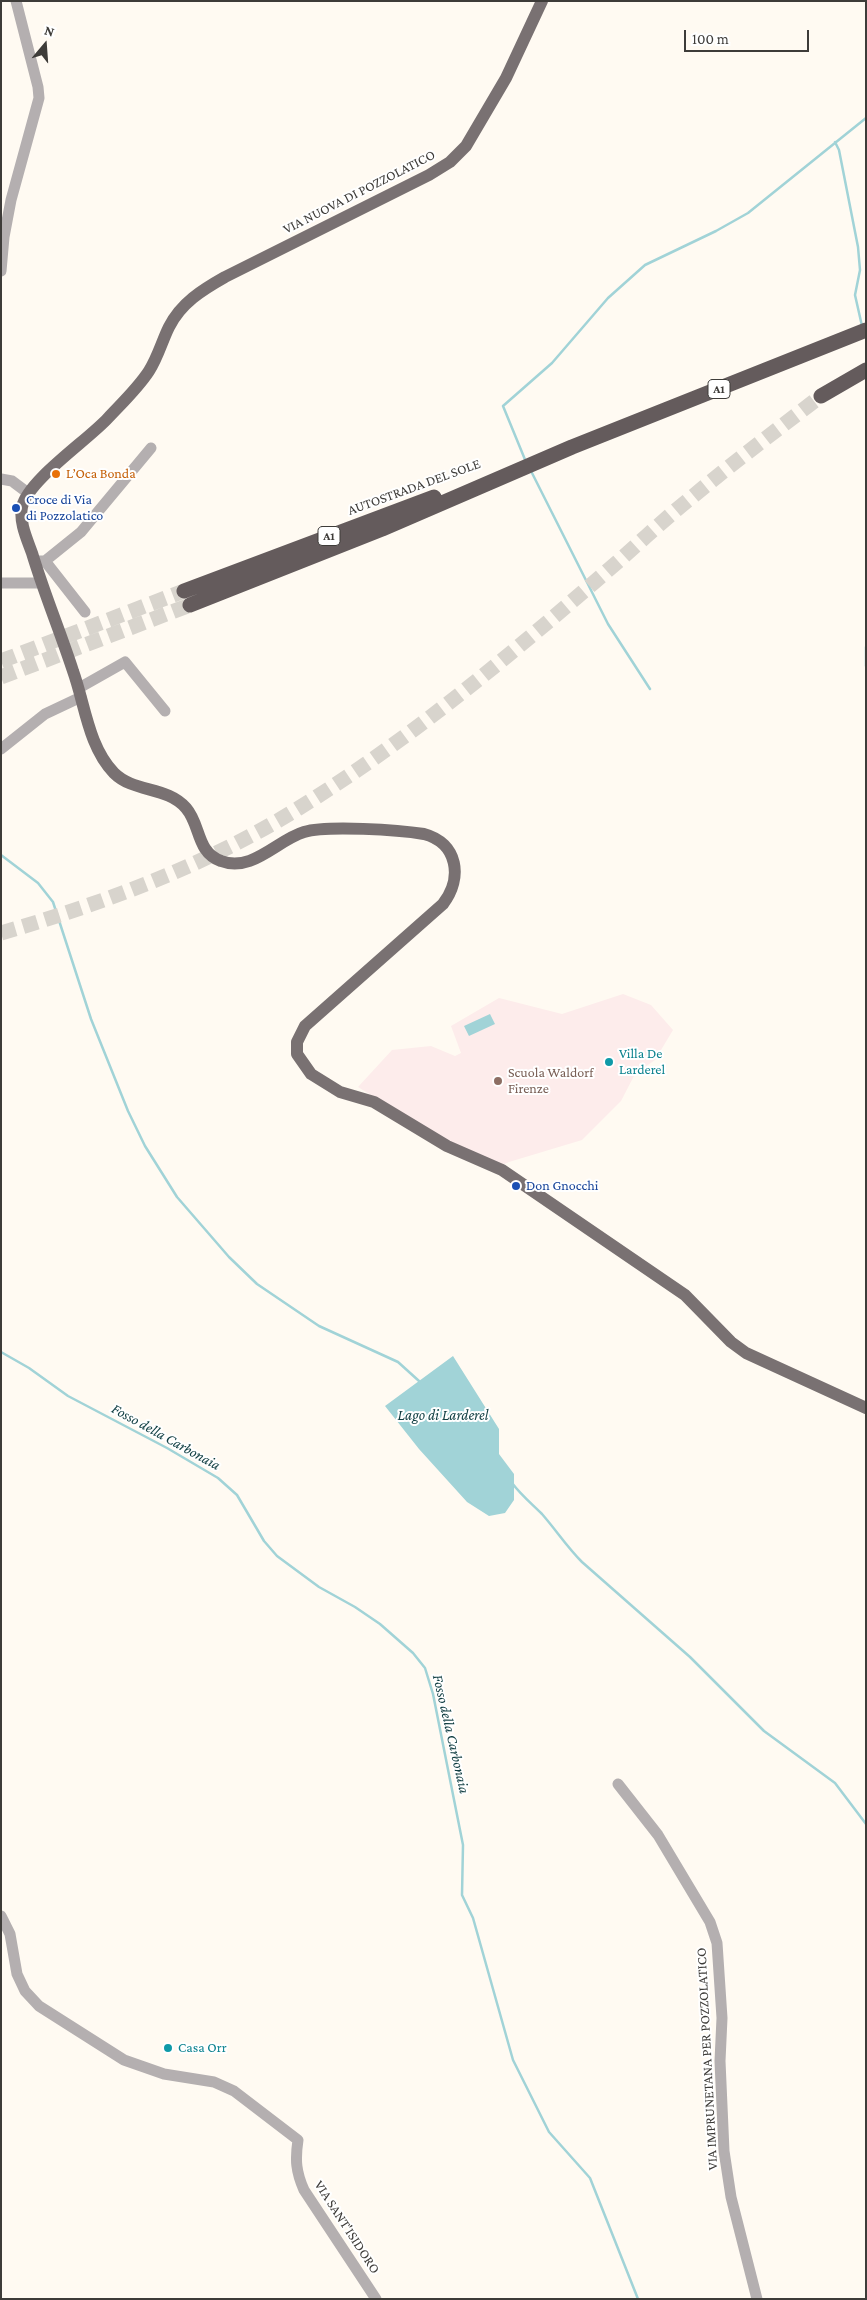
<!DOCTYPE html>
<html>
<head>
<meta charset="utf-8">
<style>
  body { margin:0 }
  #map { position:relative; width:867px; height:2300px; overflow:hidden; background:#fffaf2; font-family:"Crimson Pro",serif }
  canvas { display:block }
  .frame { position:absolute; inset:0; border:2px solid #3e3c39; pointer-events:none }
  .north { position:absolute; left:20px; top:20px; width:50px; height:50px; -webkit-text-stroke:4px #fff; paint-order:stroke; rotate:18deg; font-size:14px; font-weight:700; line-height:20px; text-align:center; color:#3e3c39 }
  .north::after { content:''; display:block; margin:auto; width:18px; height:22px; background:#3e3c39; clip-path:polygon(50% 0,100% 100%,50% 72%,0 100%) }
  .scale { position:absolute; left:684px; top:30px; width:125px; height:22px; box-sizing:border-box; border:2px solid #3e3c39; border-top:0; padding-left:6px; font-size:15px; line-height:18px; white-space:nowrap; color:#3e3c39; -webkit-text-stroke:4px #fff; paint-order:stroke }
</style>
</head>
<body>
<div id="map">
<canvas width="867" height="2300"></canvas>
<div class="frame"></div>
<div class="north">N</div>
<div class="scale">100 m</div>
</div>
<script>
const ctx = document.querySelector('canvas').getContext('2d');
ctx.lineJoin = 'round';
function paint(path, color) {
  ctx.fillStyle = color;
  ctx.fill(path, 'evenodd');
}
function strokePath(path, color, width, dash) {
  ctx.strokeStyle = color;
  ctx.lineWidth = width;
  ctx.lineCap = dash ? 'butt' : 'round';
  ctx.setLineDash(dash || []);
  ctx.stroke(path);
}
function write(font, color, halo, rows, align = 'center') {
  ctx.font = font + ' "Crimson Pro",serif';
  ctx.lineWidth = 4;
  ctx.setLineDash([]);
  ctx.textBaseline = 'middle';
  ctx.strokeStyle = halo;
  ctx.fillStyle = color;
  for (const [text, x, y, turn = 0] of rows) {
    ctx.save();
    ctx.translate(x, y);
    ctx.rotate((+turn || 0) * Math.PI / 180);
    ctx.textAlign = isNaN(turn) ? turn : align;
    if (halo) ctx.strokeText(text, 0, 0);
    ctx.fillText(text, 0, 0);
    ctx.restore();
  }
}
paint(new Path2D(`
  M623,994L651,1005L673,1030L655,1060L635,1074L621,1101L582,1140L509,1162L500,1166L464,1152L358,1087L392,1050L431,1046L455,1056L461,1053L451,1026L499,998L562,1014Z`), '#fdeceb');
paint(new Path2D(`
  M490,1014L495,1024L469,1036L464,1026Z
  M453,1356L499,1429V1454L514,1474V1500L505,1513L489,1516L467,1502L419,1449L385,1406Z`), '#a1d3d7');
strokePath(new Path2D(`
  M835,142L839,150L858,247L860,270L855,295L862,326
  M526,462L503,406L552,363L608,298L645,265L716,231L748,213L866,118
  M531,471L608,624L650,689
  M866,666V647
  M1,855L38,883L53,902L91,1019L128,1111L145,1146L177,1197L229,1257L257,1284L319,1326L398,1362L419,1381
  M1,1352L29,1368L68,1396L167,1448L218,1478L237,1495L264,1541L277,1556L319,1587L355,1607L380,1624L413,1653L425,1668L433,1694L463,1845L462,1895L473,1918L513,2060L549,2132L590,2178L638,2299
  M512,1483C521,1495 532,1504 542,1514C556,1530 567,1547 582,1562L690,1657L764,1731L835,1783L866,1824`), '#a1d3d7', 2.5);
strokePath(new Path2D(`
  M1,661L184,591
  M1,677L190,605
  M1,933C104,903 207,865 299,808C409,740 508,657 606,572C635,547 662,521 692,497C734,462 778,429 821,396`), '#d8d4cd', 15, [15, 8]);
strokePath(new Path2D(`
  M1,271L4,237L11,200L39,98L38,87L16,1
  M1,479L12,481L28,493
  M39,561H45L85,612
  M45,561L81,532L151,448
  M1,583H41
  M79,688L125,662L165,711
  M1,749L45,714L81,697
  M618,1784L658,1835L710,1922L717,1943L722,2018L720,2061L724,2151L731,2197L757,2299
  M1,1916L10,1934L17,1974L25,1991L39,2006L124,2060L164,2074L214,2082L234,2091L298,2140C295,2160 296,2172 304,2190L376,2299`), '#b4afb0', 11);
strokePath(new Path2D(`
  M542,1L506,78L466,146L450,162L429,175L225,277C202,290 181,303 169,327C162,341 158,357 149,371C138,388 122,403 108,418C88,440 28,480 22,507C19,522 27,539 32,553C44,593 60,631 73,671C85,704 88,746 114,773C134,793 167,786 186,808C201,825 196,852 221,861C252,873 277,840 304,832C327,825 399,830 424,834C458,843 463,878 443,904L305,1026L297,1042V1054L311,1074L340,1092L374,1102L447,1146L502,1170L685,1295L731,1342L746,1353L866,1408`), '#797172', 12);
strokePath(new Path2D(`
  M821,396L866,370
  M184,591L434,497
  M190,605L382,529L572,447L866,330`), '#645b5c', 15);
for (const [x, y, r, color] of [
  [56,474,5,"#e8710a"],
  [16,508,5,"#1a4fb4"],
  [609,1062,5,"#0f9aa8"],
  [498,1081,5,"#8d6e63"],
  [516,1186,5,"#1a4fb4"],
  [168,2048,5,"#0f9aa8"]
]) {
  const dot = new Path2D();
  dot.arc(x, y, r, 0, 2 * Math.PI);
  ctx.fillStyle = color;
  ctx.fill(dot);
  strokePath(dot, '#fff', 2);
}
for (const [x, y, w] of [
  [719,389,22],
  [329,536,22]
]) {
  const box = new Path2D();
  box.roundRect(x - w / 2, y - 9.5, w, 19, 4);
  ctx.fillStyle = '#fff';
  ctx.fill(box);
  strokePath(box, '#3e3c39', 1);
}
write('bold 12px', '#3e3c39', null, [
  ["A1",719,389],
  ["A1",329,536]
]);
write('14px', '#3e3c39', '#fff', [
  ["VIA NUOVA DI POZZOLATICO",359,192,-27],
  ["AUTOSTRADA DEL SOLE",414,487,-20],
  ["VIA IMPRUNETANA PER POZZOLATICO",707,2059,-93],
  ["VIA SANT'ISIDORO",347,2227,57]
]);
write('14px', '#c56008', '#fff', [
  ["L’Oca Bonda",66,474]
], 'left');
write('14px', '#164399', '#fff', [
  ["Croce di Via",26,500],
  ["di Pozzolatico",26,516],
  ["Don Gnocchi",526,1186]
], 'left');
write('14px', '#0d838f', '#fff', [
  ["Villa De",619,1054],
  ["Larderel",619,1070],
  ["Casa Orr",178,2048]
], 'left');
write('14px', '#785e54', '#fff', [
  ["Scuola Waldorf",508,1073],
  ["Firenze",508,1089]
], 'left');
write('italic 15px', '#0f3d41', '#fff', [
  ["Lago di Larderel",443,1415],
  ["Fosso della Carbonaia",166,1437,29],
  ["Fosso della Carbonaia",451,1734,77]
]);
</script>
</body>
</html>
